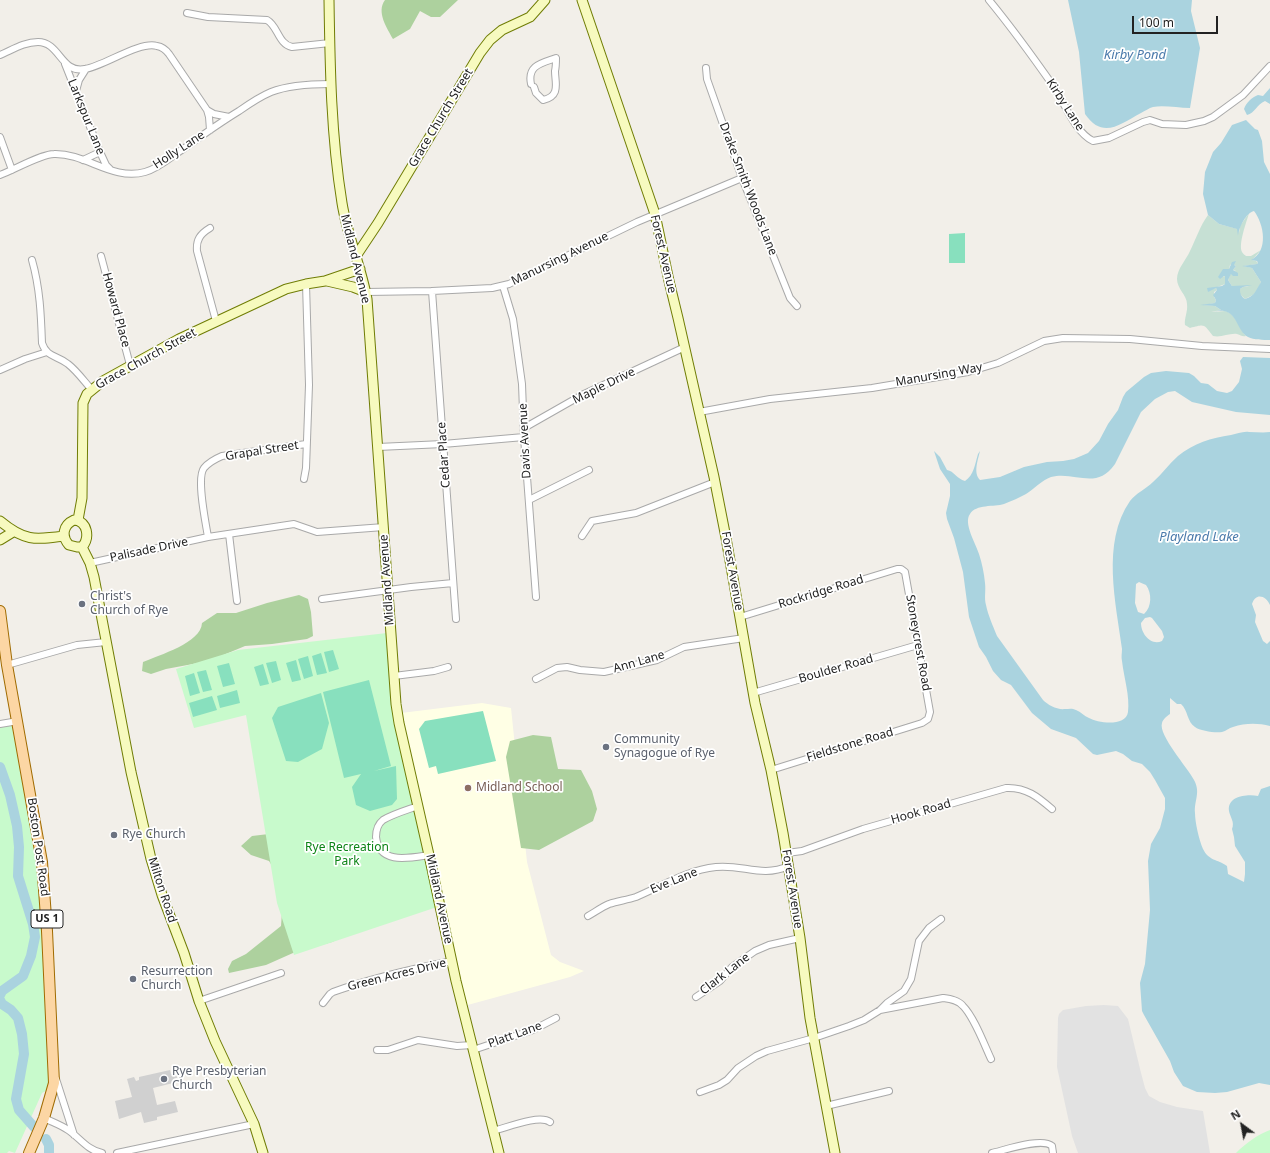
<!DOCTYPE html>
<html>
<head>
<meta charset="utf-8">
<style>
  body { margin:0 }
  #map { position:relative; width:1270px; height:1153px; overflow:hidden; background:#f2efe9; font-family:"Noto Sans",sans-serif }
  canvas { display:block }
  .north { position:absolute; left:1222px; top:1105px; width:40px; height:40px; -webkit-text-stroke:3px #fff; paint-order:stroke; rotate:328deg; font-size:11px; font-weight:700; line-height:16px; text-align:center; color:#222 }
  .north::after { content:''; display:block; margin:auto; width:14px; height:18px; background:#222; clip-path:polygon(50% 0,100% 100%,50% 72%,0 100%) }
  .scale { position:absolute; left:1132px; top:16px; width:86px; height:18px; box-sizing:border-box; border:2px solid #222; border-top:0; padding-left:5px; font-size:12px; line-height:14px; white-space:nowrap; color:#222; -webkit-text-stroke:3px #fff; paint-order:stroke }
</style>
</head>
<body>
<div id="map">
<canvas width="1270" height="1153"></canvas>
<div class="north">N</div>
<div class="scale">100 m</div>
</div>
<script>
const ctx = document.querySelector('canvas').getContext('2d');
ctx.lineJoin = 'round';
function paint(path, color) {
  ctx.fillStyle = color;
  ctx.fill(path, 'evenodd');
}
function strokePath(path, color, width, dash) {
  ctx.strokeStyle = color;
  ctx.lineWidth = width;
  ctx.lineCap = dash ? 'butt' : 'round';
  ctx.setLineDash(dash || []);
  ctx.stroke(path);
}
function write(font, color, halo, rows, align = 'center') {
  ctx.font = font + ' "Noto Sans",sans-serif';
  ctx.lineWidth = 3.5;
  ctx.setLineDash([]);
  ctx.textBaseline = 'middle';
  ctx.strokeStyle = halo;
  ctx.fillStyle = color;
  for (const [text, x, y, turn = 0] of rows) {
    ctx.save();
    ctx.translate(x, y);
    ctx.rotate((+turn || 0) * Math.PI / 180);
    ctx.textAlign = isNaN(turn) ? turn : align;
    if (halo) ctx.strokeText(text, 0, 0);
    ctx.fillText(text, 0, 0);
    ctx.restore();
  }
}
paint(new Path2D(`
  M482,703L511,708L527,862L551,955L560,962L584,971L570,977L464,1006L401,713Z`), '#ffffe5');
paint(new Path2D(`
  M170,1070L171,1074L176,1073L177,1078L173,1079V1083L153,1088L157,1105L175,1101L178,1112L157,1117V1120L144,1123L141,1112L119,1119L115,1101L132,1097L127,1079L134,1077L136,1081L139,1080V1077Z`), '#d0d0d0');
paint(new Path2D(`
  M385,0H458L440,17H431L420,11L410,29L393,39C387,28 376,12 385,0Z
  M299,595L308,599L311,612L313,636L307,639L272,644L245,646L209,661L166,669L151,674L142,671L143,662C159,655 201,643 202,623L217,613H236L267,603Z
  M533,735L551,737L558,769L581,770L592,791L597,809L593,821L539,850L521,848L506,757L510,741Z
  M277,833L357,931L332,942L293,953L266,965L229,973L228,969L232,961L246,954L281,926L284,885L269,861L251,855L241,846L252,836Z`), '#add19e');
paint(new Path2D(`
  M1249,213C1247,221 1238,244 1242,252C1243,254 1245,255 1246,256H1251L1261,250L1252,260L1256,261L1258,263L1257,264L1244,266L1252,268L1261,282L1258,290L1253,295L1245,299L1240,294V289L1243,287L1249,286H1232L1228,280L1231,273L1236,271L1233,270L1236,266L1234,265V263L1230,265L1229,269L1222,277L1225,276V284L1212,289L1216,288L1217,290L1214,292V297L1216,300L1215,303L1204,305L1215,306L1221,310L1211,312C1216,312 1221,311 1225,311C1237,314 1239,329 1246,336C1242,337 1241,335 1237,334C1229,333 1221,338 1213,336C1203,324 1206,324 1190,328L1185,325C1184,318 1188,312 1187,304C1187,295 1177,289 1177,279C1177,269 1186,260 1190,251C1196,239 1200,226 1208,215L1219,224L1238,229L1239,233L1240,226Z`), '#c6e0d4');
paint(new Path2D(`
  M387,633L437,907L294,955L277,903L246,715L194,728L176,669L238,650Z
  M15,724L37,857L47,1010L50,1089L42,1093L15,1153L9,1151L7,1153H0V726Z
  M1270,1130V1153H1236C1246,1143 1257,1135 1270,1130Z`), '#c8facc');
paint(new Path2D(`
  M965,233V263H949V234Z
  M333,650L339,669L329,672L324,652Z
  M321,653L327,673L317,675L312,656Z
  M308,656L313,676L304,679L298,659Z
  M296,660L301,680L292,682L286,663Z
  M276,661L281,680L272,683L266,663Z
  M229,663L235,684L223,687L217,666Z
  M263,664L269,684L260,686L254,667Z
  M206,670L212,690L203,692L197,672Z
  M194,673L200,693L190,696L185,676Z
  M369,680L391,766L374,771L396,766L397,799L392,805L370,811L356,805L352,787L361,774L344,778L323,692Z
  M237,690L240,703L220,708L217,696Z
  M321,693L329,723L322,749L298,762L286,761L272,718L278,707Z
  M212,696L217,710L193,717L189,703Z
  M483,711L496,761L438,774L436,766L429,768L419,729L425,721Z`), '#88e0be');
paint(new Path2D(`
  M1104,1005L1118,1006L1128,1019L1141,1073L1145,1088L1149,1096L1160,1102L1177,1107L1203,1111L1210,1153H1078L1072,1136L1057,1067L1058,1018L1059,1014L1063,1010L1086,1006Z`), '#e2e2e2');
paint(new Path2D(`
  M1068,0H1192L1191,11L1200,48L1190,108C1178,108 1164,105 1153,107C1149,108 1145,111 1141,113C1120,124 1103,140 1085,114L1079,52Z
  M1270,88V104L1265,101C1257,104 1255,113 1247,115L1244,109C1246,103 1252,97 1258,95L1263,96Z
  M1246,120L1255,129L1258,130L1262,141L1264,162L1270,174V340C1263,340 1254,340 1248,337C1237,331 1238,314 1224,311C1220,310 1213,312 1208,313L1221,310L1215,306L1200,305L1215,303L1216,300L1213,295L1217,290L1216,288L1208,292L1207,288L1222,286L1225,284V276H1224L1220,279L1218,277L1223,269H1229L1232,262L1236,261L1234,265L1236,266L1233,270L1238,273V276H1233L1231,274L1228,280L1232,286L1252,285L1243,287L1240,289C1240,294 1241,296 1245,299C1255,296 1256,290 1261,282L1252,268L1242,266L1257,264L1258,263L1257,261L1251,260C1269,251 1264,224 1254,211C1246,213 1239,227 1238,236L1237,229L1219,224L1208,215L1203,194L1205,172L1213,152L1221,143L1232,125Z
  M1243,357L1270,358V415L1236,412L1192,402L1175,391L1168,392L1155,399L1141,412L1115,464C1096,491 1076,471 1051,477C1042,480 1034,489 1026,494C1019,498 1011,501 1004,504C994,507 976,504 970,514C963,523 976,544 979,554C982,563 984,573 985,583C986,591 984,598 986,605C988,615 993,626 997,636L1043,700C1048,705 1057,710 1065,709C1069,709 1072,708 1076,710C1081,712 1084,716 1089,718C1098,723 1126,727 1128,712C1130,696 1124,678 1122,661C1121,657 1122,653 1122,649C1116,603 1101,543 1130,501C1136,493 1146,489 1153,482C1162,474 1169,464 1178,456C1194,443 1211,438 1231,435C1237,434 1243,431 1249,432C1256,432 1263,433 1270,432V605C1266,596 1256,592 1252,604L1256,615L1255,622L1263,641L1267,644L1270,641V726C1258,723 1245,723 1233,727C1229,728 1226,731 1222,732C1215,733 1200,731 1195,727C1187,722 1188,710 1181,704H1177L1170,698V714C1167,716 1163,719 1162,723C1158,735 1188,768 1194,780C1201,793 1194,800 1195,813C1195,822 1199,840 1203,849C1209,861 1217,859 1227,866L1228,874L1244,882L1245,874V862L1235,846L1234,837L1232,829C1235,822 1230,817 1229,811C1227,796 1247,794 1258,796L1261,789L1270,786V1085L1259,1083L1227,1092L1215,1093L1197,1092L1183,1086L1174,1072L1170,1061L1144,1015L1142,1011L1140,983L1145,964L1150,910L1148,861L1151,844L1160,828L1165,809V798L1155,780L1150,772L1142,764L1132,761L1123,754L1116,751L1097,755L1093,754L1076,738L1051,729L1032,713L1011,685L1001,680L993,671L986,657L979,647L969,617L963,572L954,538L947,519L946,513L950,496V484L940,469L934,451L940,457L947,470C954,471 957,479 965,481C974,475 975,464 978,454L980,451C978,460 973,473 980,480L1000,477L1024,467L1047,462L1063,461L1074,459L1088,453L1099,441L1108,424L1118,410L1123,397L1126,392L1144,377L1151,373L1166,371L1189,373L1194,376L1201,383L1208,384L1217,391L1227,393L1232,391L1239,382L1242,369L1240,361ZM1139,582L1146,585C1152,593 1152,607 1144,614L1138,612L1135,603L1136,584ZM1150,617L1152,618L1162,631L1164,637L1162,641C1151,646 1141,634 1141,623L1145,618Z`), '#aad3df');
strokePath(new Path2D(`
  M0,767L10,795L17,826L19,847L18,876L33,924L35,937L31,956L23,976L2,991L0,995
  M0,1000L2,1004L11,1010L18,1018L22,1034L24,1054L16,1099L19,1110L34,1127
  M46,1139L49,1145V1153`), '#aad3df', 10);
const street = new Path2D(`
  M989,0C1012,28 1033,57 1054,87C1065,104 1075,132 1093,141L1109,138L1143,122L1150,120L1162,124L1186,125L1204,121L1213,117L1243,95L1270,66
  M187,13L208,17L267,20C278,26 278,44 292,47L330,43
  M0,55C12,50 24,42 38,42C60,42 61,74 85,69C104,66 139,41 157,46C163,47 166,50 169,54L207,110L214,114L229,117
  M65,64L100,152L106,165L110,169
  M706,68L707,79L742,178L790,298L797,306
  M531,84C527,65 542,63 556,58C556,63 556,67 555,71C555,83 561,96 543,100L536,93L534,87
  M76,91L79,80L86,69
  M207,110L209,117L210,130
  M0,137L12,170
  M83,160L100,152
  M0,175C14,170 41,154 54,154C86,153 112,181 145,172C160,168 173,155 186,147C204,134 221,122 239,111C249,104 259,97 271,92C289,85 310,84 330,84
  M210,228C200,234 196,240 197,251L216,321
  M101,256L130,365
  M32,260C40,288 41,315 42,343C47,358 57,355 68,364C77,371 84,381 91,389
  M503,286L513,319L522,384L524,437L536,597
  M432,291L456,619
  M366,292L432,291L492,288L509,284L637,222L742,178
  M0,370L25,359L47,352
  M699,412L770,399L872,388L968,372L998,363L1044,341L1063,338L1130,339L1202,346L1270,349
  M524,428L582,395L685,347
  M378,447L443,444L524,437
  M304,479L306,468L309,385L306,284
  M529,500L589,470
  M229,534L237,601
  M582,536L592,521L636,513L715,482
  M208,537C206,524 196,478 204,468C209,462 215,459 222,456L306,444
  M90,563L208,537L294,524L317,532L384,527
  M322,599L411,587L453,583
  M740,617L897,569H901L905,572L930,712L928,719L922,723L771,770
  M7,665L77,645L106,642
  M394,676L434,671L448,667
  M536,679L557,668L567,667L580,670L604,672L657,660L684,647L744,638
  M753,693L918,645
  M0,724L18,721
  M418,806C407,810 393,814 383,820C378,824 376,830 376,837C379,865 409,858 429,855
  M787,853L802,851L863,829L1006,788C1026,787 1038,797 1052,809
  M588,916C595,912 602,907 609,904C618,901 627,900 636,897C662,886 687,870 716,867C743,864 761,878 789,866
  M696,997L720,981L732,967L755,951L769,945L800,938
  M199,1001L281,973
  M323,1003L330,994L333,992C372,978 411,969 452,961
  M880,1010L943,998C950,999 958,1000 963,1006C974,1017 984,1044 991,1059
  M377,1050H388L418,1040L457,1046L472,1045
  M473,1050L533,1030L556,1018
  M56,1079L74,1135
  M700,1092L719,1085L727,1080L738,1068L756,1056L767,1051L814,1038L849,1026L864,1020L880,1010L887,1003L904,991L911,979L919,941L929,928L941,919
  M826,1106L889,1091
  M44,1118C52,1122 61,1125 68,1130C80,1138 87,1150 102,1153
  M493,1131C506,1128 539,1114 550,1122
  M117,1153L254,1124
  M992,1153C1005,1150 1042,1137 1052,1146L1053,1153`);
const secondary = new Path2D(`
  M329,0C330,68 331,135 342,203C347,235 361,266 367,299L396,704L399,723L429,855L456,981L499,1153
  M582,0L655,214L669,281L678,318L714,477L726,538L755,703L771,770L783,833L800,938L810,1018L835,1153
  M356,256L378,223L480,53L490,40L502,30L530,17L545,0
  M327,281L353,287L366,292
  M74,520C88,521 90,538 82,547H77L69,545C61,536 63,525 74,520Z
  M78,520L82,498L83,403L87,394L103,381L179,339L286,289L306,284L325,281L360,269
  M0,521C24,541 34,540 64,536
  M0,540L13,532
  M82,547L90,563L94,577L131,772L151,859L162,895L184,953L199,1001L215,1041L254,1124L263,1153`);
const primary = new Path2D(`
  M0,611L7,665L42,862L47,931L54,1083L44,1118L29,1153`);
strokePath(street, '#a9a9a9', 8);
strokePath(secondary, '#707d05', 11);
strokePath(primary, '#a06b00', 12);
strokePath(street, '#fff', 6);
strokePath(secondary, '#f7fabf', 9);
strokePath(primary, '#fcd6a4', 10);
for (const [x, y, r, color] of [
  [82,604,4,"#6b7280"],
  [606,747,4,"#6b7280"],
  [468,788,4,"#8d6e63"],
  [114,835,4,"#6b7280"],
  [133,979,4,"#6b7280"],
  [164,1079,4,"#6b7280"]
]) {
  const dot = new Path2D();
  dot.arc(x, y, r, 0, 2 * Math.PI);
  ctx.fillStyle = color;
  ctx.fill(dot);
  strokePath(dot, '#fff', 1.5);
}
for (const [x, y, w] of [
  [47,919,32]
]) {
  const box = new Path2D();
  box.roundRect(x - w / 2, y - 9, w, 18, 3);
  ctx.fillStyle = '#fff';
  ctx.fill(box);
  strokePath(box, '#222', 1);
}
write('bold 11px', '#222', null, [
  ["US 1",47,919]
]);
write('12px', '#222', '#fff', [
  ["Kirby Lane",1065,105,57],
  ["Larkspur Lane",86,117,68],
  ["Grace Church Street",441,118,-59],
  ["Holly Lane",179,150,-33],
  ["Drake Smith Woods Lane",748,189,69],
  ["Forest Avenue",663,254,77],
  ["Midland Avenue",355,259,76],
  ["Manursing Avenue",560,259,-26],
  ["Howard Place",116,310,75],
  ["Grace Church Street",146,359,-29],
  ["Manursing Way",939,375,-10],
  ["Maple Drive",604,386,-26],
  ["Davis Avenue",525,441,-93],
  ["Grapal Street",262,451,-9],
  ["Cedar Place",444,455,-94],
  ["Palisade Drive",149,550,-12],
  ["Forest Avenue",732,571,80],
  ["Midland Avenue",387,580,-94],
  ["Rockridge Road",821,592,-17],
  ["Stoneycrest Road",918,643,80],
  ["Ann Lane",639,662,-16],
  ["Boulder Road",836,669,-16],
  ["Fieldstone Road",850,745,-17],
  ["Hook Road",921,812,-16],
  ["Boston Post Road",38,847,82],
  ["Eve Lane",674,881,-22],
  ["Forest Avenue",792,889,81],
  ["Milton Road",162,890,72],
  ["Midland Avenue",439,899,78],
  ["Clark Lane",725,974,-38],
  ["Green Acres Drive",397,975,-14],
  ["Platt Lane",515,1035,-20]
]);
write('12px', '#5b616d', '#fff', [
  ["Christ's",90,597],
  ["Church of Rye",90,611],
  ["Community",614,740],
  ["Synagogue of Rye",614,754],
  ["Rye Church",122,835],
  ["Resurrection",141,972],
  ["Church",141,986],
  ["Rye Presbyterian",172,1072],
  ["Church",172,1086]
], 'left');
write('12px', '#785e54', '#fff', [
  ["Midland School",476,788]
], 'left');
write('12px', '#0c8416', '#fff', [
  ["Rye Recreation",347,848],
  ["Park",347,862]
]);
write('italic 13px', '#4a7aab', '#fff', [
  ["Kirby Pond",1135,55],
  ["Playland Lake",1199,537]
]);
</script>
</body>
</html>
